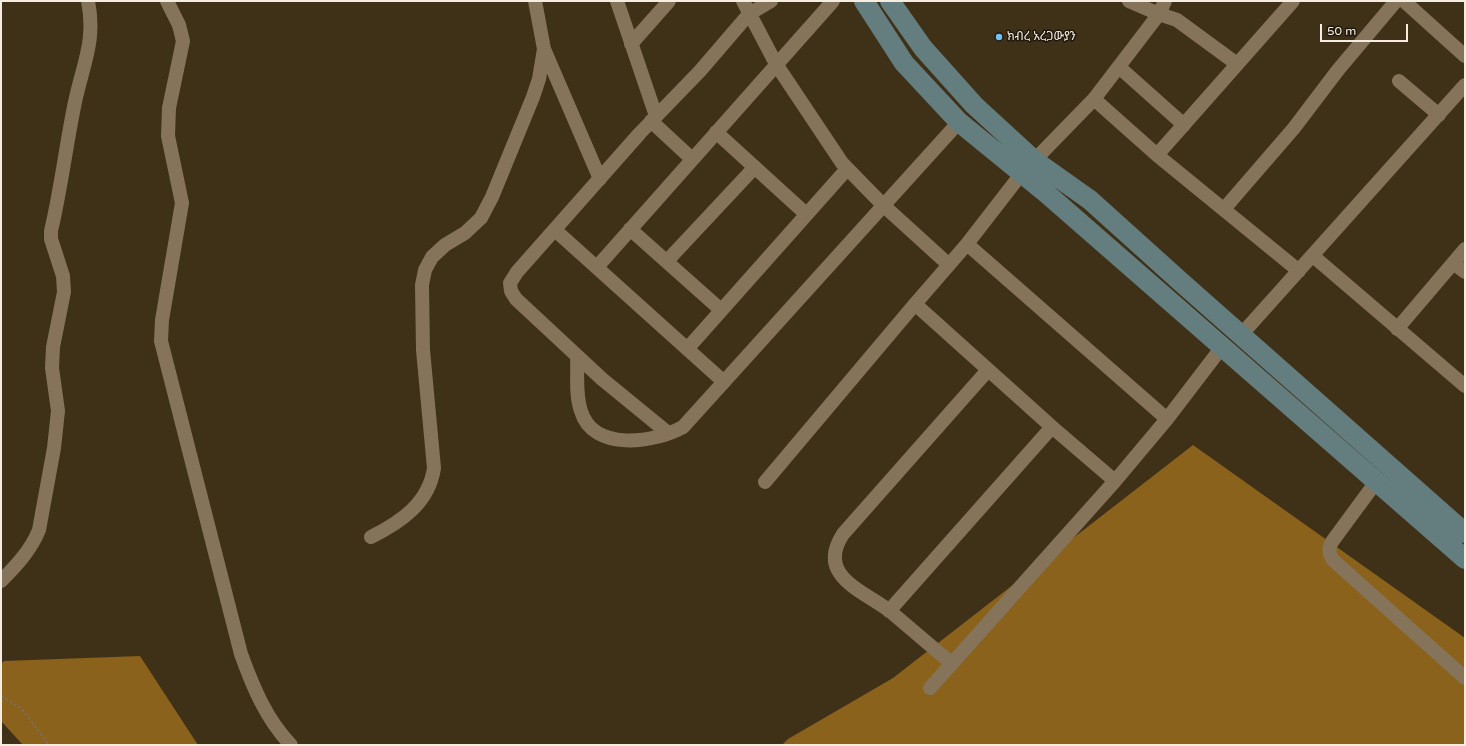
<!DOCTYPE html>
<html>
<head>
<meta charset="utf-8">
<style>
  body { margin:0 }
  #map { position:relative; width:1466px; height:746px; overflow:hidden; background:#3f3018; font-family:"Varela Round",sans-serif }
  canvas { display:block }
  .frame { position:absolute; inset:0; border:2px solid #f6edde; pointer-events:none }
  .scale { position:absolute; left:1320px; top:24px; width:88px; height:18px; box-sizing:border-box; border:2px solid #f6edde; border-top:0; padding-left:5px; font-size:12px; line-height:14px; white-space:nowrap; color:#f6edde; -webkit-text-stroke:3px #20190f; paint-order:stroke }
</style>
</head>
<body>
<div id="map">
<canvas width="1466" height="746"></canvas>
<div class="frame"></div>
<div class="scale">50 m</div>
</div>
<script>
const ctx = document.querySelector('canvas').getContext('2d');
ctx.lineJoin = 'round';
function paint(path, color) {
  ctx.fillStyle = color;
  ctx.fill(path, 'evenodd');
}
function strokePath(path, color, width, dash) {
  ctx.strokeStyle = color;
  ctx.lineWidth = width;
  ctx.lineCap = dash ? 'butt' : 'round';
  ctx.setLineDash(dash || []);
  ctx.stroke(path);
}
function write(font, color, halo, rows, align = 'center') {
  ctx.font = font + ' "Varela Round","Noto Sans Ethiopic",sans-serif';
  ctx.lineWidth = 3;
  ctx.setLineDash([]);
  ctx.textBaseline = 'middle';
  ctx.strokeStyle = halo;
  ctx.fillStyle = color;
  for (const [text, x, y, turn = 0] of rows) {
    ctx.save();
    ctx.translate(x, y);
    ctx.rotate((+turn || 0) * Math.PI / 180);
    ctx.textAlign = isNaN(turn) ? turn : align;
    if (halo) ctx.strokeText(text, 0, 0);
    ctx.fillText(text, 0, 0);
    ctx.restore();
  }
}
paint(new Path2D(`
  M1193,445L1465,638V745H782L788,739L893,678Z
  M140,656L198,745H23L1,721V664L4,661Z`), '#8a621b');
strokePath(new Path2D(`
  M1,696L22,709L49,745`), '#7b6e59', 2, [3, 2]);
strokePath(new Path2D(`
  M167,1L179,25L183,41L169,108L168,136L182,203L162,320L161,341L241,654C253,687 266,719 291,745
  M535,1L544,49L600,179
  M617,1L656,116
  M743,1L776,64L842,163L883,205L949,265
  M1129,1L1159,14L1165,1
  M1404,1L1465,56
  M631,44L669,1
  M1119,67L1184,125
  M1399,81L1439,115
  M1094,99L1157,155L1299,271
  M651,121L692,159
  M716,132L806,214
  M1157,155L1293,1
  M1224,209L1294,128L1338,70L1396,1
  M630,229L721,310
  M555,230L724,382
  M967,244L1167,419
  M1313,256L1465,386
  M667,261L755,167
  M1453,263L1465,272
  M597,267L833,1
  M1397,329L1465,249
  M1241,335L1465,85
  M687,349L847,169
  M577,356C578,374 575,394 581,411C593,452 654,443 683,427L959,122
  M668,433L602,379L516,299L511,291L510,283L517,272L640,133L700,71L749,14L771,1
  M1115,481L1052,427L915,304L967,244L1022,173L1094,99L1159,14L1177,20L1237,64
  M765,482L915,304
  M1376,482L1334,539C1328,547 1328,552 1333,560L1465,678
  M371,537C401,522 429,503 434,468L423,350L422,285L425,270L432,257L445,245L465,233L481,218L492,197L533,97L539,79L544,49
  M1,581C16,566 31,550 39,530L54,448L58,411L52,368L53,347L64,292L63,276L51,239V231C61,189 66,145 75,102C83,64 96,41 88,1
  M889,611L1052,427
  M951,663C931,646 911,629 891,612C865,591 815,577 843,534L988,370
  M930,688L1115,481L1167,419L1222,347`), '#85745a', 14);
strokePath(new Path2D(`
  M864,1L904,63L959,122L1046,193L1465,559
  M890,1L923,48L974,105L1035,161L1090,200L1181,282L1465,533`), '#647d7e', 20);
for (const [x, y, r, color] of [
  [999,37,4,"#72c1f5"]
]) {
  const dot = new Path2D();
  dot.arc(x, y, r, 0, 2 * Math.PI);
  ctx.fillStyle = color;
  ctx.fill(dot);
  strokePath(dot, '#20190f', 1.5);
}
write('12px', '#f6edde', '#20190f', [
  ["ክብረ አረጋውያን",1007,37]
], 'left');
</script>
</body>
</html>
